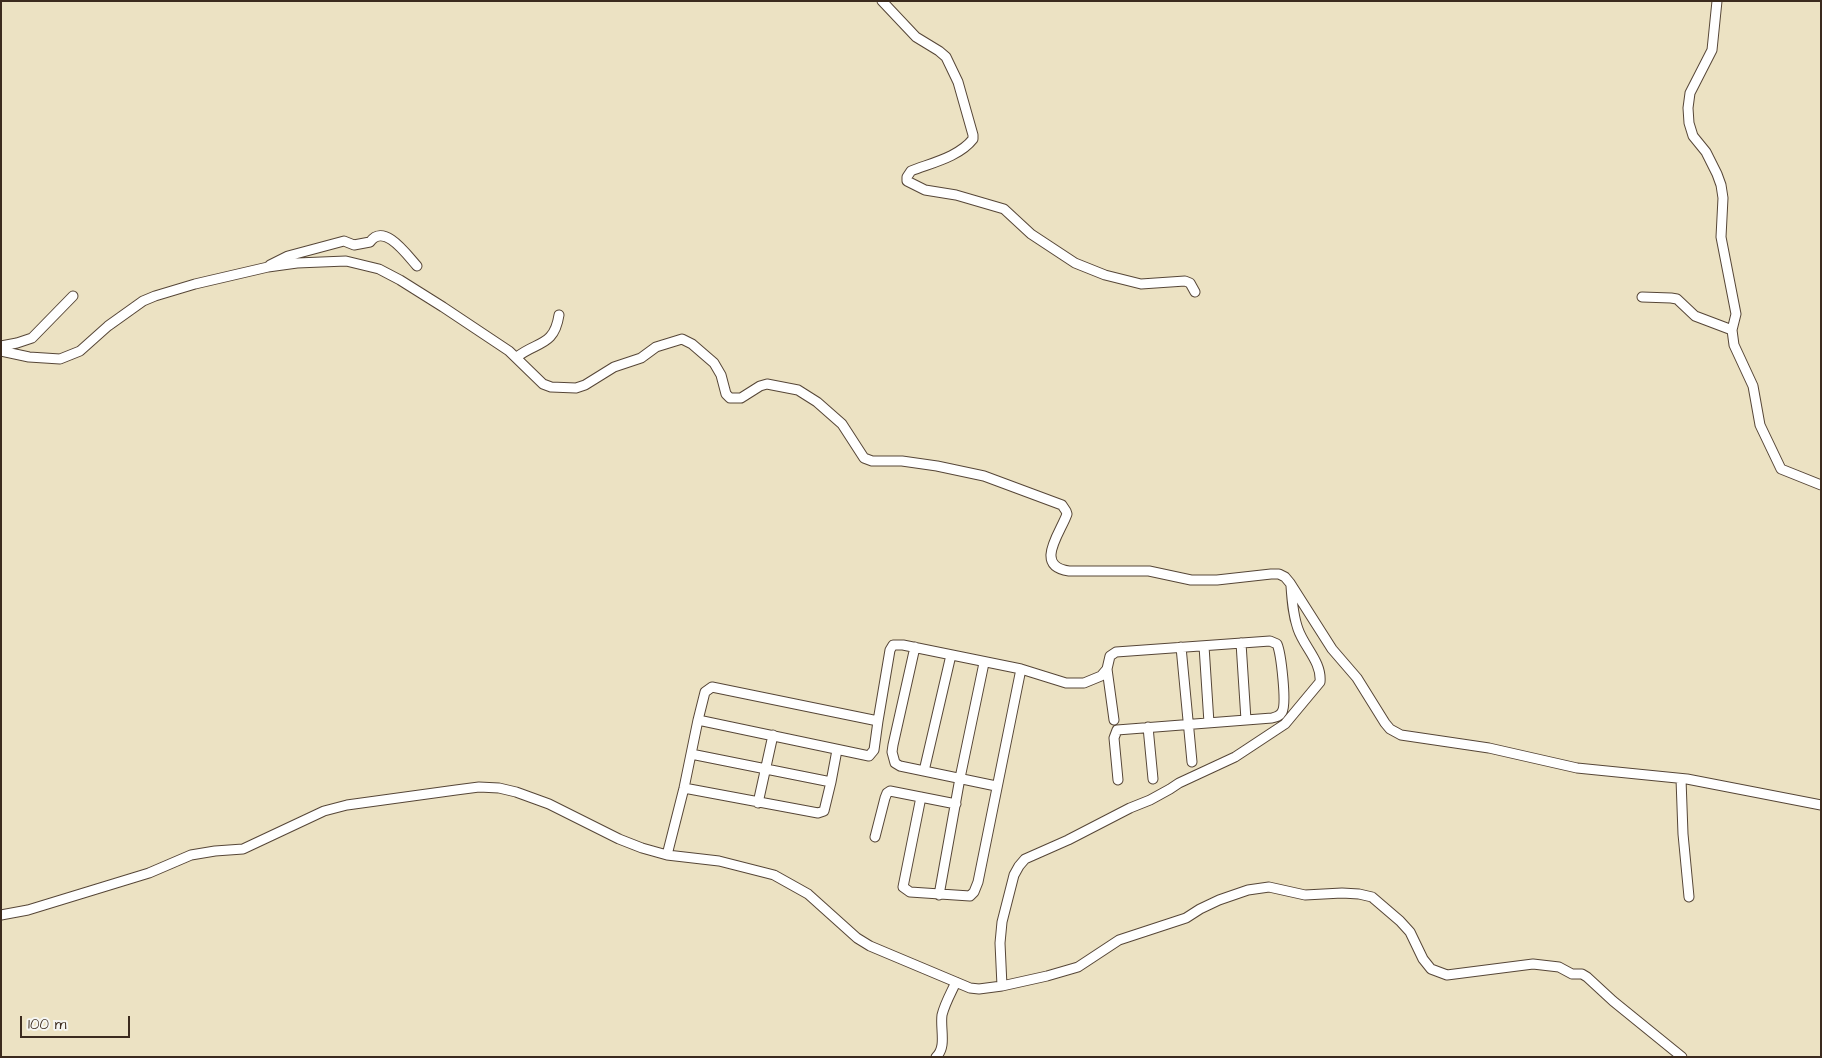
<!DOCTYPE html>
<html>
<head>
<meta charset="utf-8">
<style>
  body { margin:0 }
  #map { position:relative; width:1822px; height:1058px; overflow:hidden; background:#ece2c3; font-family:"Architects Daughter",sans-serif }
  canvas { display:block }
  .frame { position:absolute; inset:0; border:2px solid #3b2a1e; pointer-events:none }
  .scale { position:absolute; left:20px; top:1016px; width:110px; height:22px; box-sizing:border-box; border:2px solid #3b2a1e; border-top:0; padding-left:6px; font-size:15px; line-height:18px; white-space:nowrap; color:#3b2a1e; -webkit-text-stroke:4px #f6f6f2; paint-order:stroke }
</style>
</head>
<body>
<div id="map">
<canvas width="1822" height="1058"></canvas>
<div class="frame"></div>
<div class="scale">100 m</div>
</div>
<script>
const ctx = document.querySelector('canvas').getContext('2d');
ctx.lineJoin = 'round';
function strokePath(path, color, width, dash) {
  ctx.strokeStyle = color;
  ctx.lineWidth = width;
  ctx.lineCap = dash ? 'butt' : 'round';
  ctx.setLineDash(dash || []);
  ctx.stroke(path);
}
const minor = new Path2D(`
  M882,1L916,37L939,51L946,57L958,82L973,135V139C959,157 931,163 911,171L907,177V181L925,190L956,195L1004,209L1031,234L1075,263L1105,275L1141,284L1185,281L1190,283L1195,292
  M1717,1L1712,50L1690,93L1688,108L1689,123L1693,136L1706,152L1717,174L1721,185L1723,198L1721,237L1736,314L1732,330L1734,345L1753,386L1760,425L1781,469L1821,485
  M270,265L288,256L344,241L354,245L370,242C384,222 407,255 417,266
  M1642,297L1671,298L1677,299L1695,316L1732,330
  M1,346L17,343L32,338L73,296
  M1,351L29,357L60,359L80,351L108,326L143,301L155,296L195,284L268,267L297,263L346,261L379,269L400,280L443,307L509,351L543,384L551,387L576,388L585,385L614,367L641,358L656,347L682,339L692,344L714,363L721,375L726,394L730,398H741L760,386L767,384L798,390L817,402L842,424L864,458L872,461H902L937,466L984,476L1062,505L1066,511L1067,514C1061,532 1033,566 1069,571H1149L1191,580H1217L1271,574H1279L1285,577L1290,583L1332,649L1357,678L1385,723L1390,729L1401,735L1489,748L1577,768L1687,779L1821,805
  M517,357C537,341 554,347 559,315
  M1241,643L1246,720
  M1204,646L1209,723
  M915,647L893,745L892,752L895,763L900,766L996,786
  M1181,647L1192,762
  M1107,669L1114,720
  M698,720L705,692L712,687L878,721L890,650L893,645H903L1021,669L1066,683H1084L1101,676L1107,669L1110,656L1116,652L1270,641L1277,644C1281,653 1287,704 1282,712C1280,716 1276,717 1272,718L1117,730L1114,738L1118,780
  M1148,727L1153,779
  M691,754L831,782L837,750
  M924,771L951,655
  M1681,779L1683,834L1689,897
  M684,788L818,813L824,811L831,782
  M921,797L903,887L910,892L970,896L974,892L978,882L1021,669
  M758,803L773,735
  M875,837L885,798L887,793L890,791L956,804
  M667,855L684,788L698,720L869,756L874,750L878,721
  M939,895L960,778L984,663
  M1,915L28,910L149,873L191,855L215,851L243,849L324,811L347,805L456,790L479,787L499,788L516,792L549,804L619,839L642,848L667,855L719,861L774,875L808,894L857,938L870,946L970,988L979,989L1002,986L1047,976L1078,967L1119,940L1186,918L1200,909L1219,900L1248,890L1269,887L1305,895L1342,893L1359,894L1372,897L1400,921L1410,932L1423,959L1431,969L1447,975L1533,964L1559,967L1572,974H1582L1587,977L1613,1001L1682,1057
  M1002,986L1000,943L1002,922L1014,875L1019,866L1025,859L1068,840L1130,808L1150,800L1170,789L1179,783L1235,757L1285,724L1320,682C1322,662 1304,647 1298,629C1293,615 1292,601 1291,586
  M936,1057C947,1047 940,1029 942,1015C945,1003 951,993 956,982`);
strokePath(minor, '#564637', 11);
strokePath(minor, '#fff', 9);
</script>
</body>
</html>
